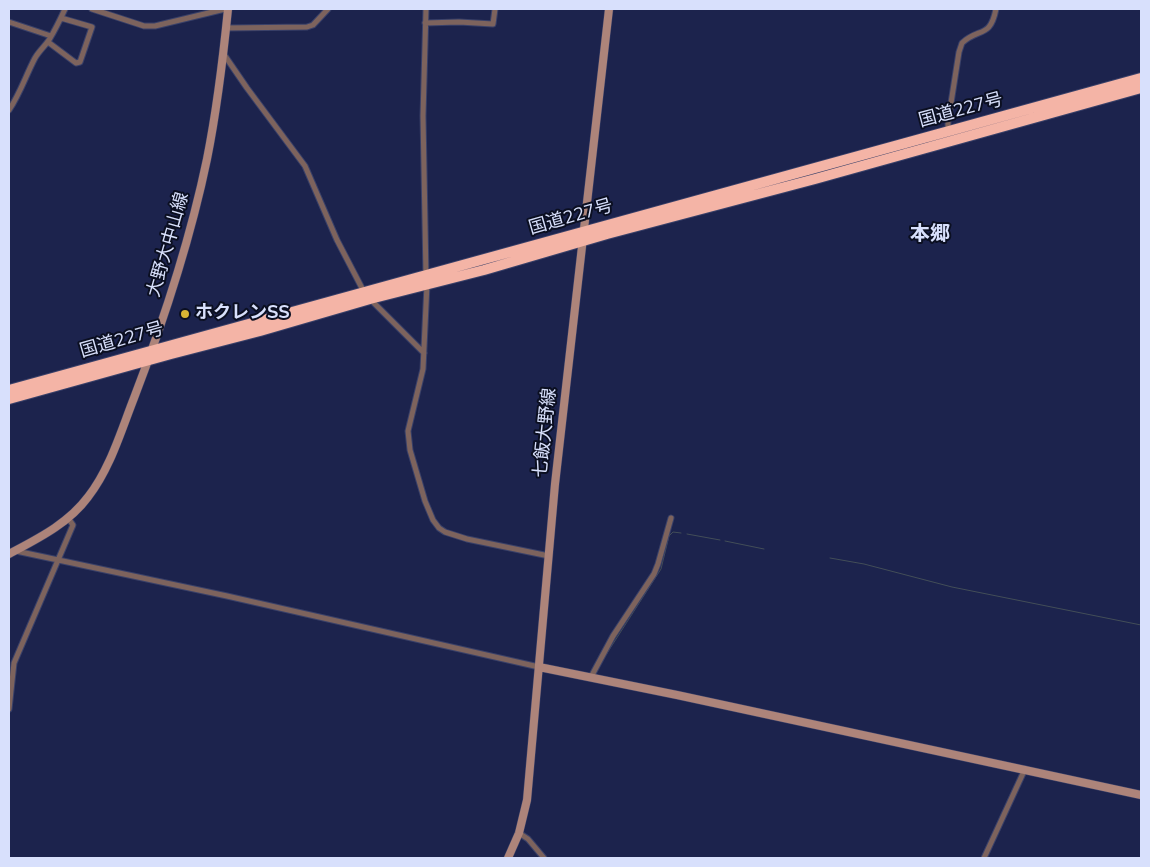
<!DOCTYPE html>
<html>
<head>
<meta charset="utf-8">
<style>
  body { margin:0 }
  #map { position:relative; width:1150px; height:867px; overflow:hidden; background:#1c234d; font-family:"Nunito Sans",sans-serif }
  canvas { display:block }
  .frame { position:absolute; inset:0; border:10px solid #d8e0fc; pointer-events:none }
</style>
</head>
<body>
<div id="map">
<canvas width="1150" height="867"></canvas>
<div class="frame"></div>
</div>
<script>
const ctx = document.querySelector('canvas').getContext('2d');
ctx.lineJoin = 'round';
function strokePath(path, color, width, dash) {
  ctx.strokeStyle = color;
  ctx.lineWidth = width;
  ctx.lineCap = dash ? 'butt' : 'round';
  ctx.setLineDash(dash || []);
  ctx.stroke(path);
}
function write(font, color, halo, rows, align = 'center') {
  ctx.font = font + ' "Nunito Sans","Noto Sans JP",sans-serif';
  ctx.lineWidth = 4;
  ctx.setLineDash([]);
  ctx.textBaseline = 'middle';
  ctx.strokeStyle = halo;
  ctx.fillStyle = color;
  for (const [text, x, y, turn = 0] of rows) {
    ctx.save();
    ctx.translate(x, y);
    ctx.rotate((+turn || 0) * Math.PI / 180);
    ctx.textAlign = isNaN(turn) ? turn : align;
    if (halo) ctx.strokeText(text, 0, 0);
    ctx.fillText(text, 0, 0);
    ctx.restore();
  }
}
strokePath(new Path2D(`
  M687,534L720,540
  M725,541L764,549
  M830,558L864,564L952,587L1141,625
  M602,661L661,569L669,536L673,532L681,533`), '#434e58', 1);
const street = new Path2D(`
  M92,9L144,26H155L225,9
  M426,9L423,116L426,276
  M9,22L51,36
  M425,23L459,22L493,24L495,9
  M226,28L307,27L313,25L328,9
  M48,42L76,63L80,62L92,27L61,18
  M223,53L247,88L305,166L337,240L364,292
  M9,110C20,94 26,75 35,58C39,51 45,46 49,40C55,30 60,20 65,9
  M948,132V122L959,52L962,43C979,27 990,39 996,9
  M427,284L423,369L408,431L410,450L425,501L433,520L439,528L445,532L467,539L549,556
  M369,298L424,353
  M16,551L227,596L539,667
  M591,677L613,636L654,574L658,564L671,518
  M9,709L14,663L73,525L68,518
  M519,833L528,839L544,858
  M984,858L1025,769`);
const secondary = new Path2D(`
  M9,554C37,539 68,524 88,497C110,469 121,431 134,398C164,320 190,241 207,159C217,109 223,59 228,9
  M539,667L677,695L1141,795
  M508,858L519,833L527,800L555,484L609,9`);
const highway = new Path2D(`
  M9,390C386,284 764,183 1141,78
  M9,399L171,354L260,331L370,299L484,270L607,234L815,179L1141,88`);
strokePath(street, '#3a4169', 7);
strokePath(secondary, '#3a4169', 9);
strokePath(highway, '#3a4169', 12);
strokePath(street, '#7d635d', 5);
strokePath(secondary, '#ad847a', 8);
strokePath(highway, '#f4b4a6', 10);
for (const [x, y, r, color] of [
  [185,314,5,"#d7b434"]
]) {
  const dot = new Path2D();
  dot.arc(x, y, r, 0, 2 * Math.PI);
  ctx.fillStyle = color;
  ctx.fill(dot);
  strokePath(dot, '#0b0f21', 2);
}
write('18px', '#d8e0fc', '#0b0f21', [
  ["国道227号",961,111,-15],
  ["国道227号",571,218,-16],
  ["大野大中山線",169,245,-74],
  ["国道227号",122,341,-16],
  ["七飯大野線",546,433,-84]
]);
write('bold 18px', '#d8e0fc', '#0b0f21', [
  ["ホクレンSS",195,314]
], 'left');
write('bold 20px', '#d8e0fc', '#0b0f21', [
  ["本郷",930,235]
]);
</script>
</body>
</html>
